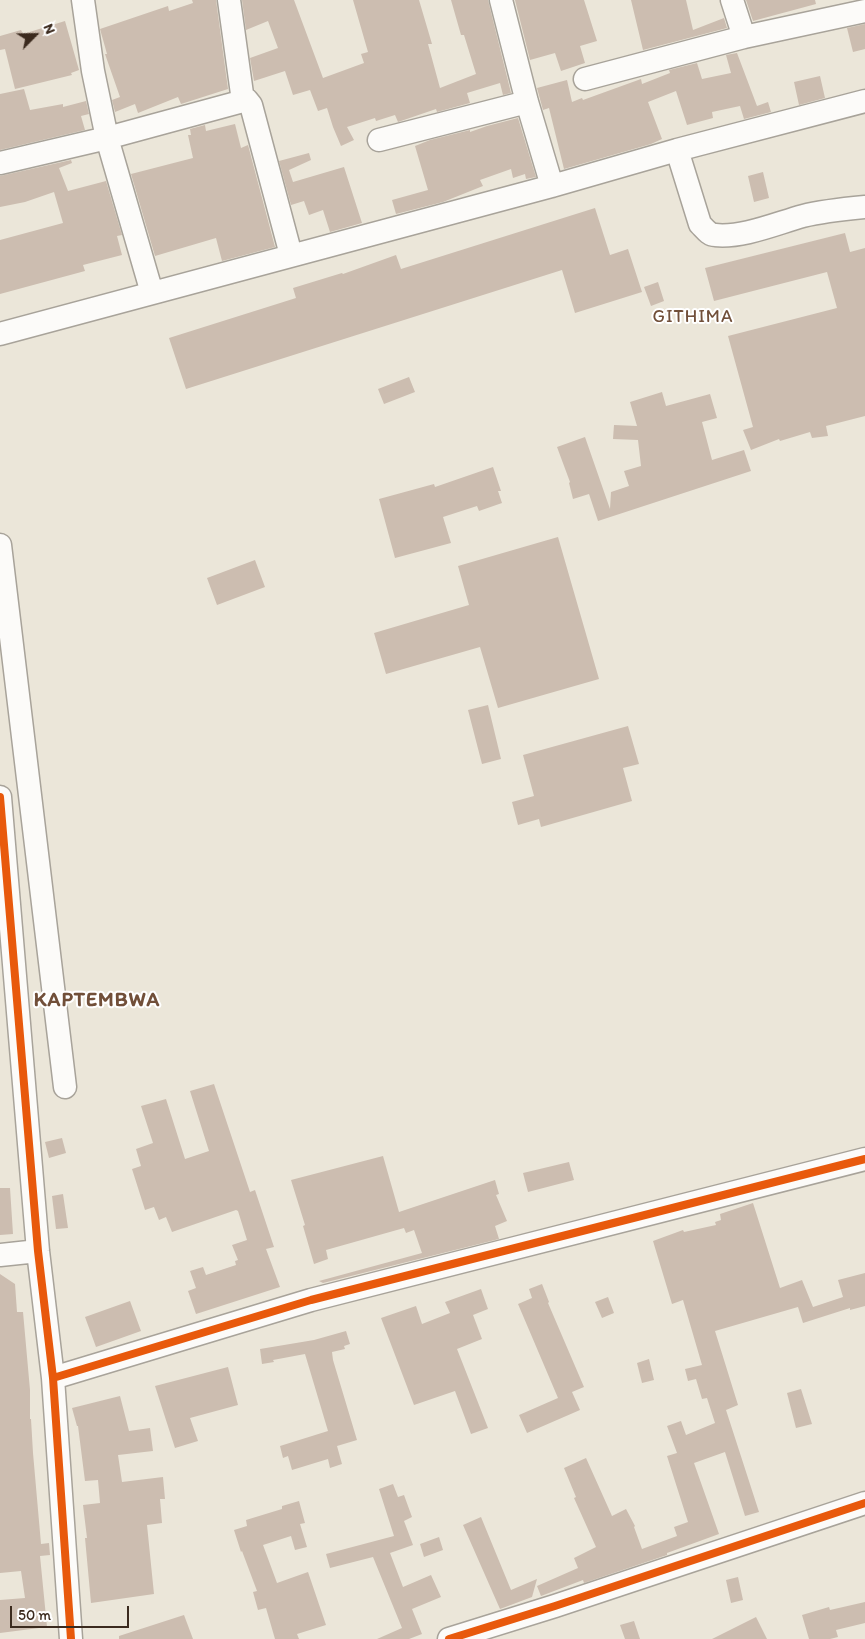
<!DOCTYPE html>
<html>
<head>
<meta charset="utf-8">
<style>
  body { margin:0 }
  #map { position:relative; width:865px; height:1639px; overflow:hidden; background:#ebe6d9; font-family:Itim,sans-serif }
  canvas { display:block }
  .north { position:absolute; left:10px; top:10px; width:50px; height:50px; -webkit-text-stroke:4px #fff; paint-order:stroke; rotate:67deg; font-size:14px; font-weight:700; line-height:20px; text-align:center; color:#3b2a1e }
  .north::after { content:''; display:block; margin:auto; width:18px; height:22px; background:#3b2a1e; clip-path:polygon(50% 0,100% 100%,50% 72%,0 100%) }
  .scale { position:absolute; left:10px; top:1606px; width:119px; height:22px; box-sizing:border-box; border:2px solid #3b2a1e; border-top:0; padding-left:6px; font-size:15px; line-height:18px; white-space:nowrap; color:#3b2a1e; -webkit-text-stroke:4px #fff; paint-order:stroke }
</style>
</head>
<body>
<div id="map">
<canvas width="865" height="1639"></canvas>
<div class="north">N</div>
<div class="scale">50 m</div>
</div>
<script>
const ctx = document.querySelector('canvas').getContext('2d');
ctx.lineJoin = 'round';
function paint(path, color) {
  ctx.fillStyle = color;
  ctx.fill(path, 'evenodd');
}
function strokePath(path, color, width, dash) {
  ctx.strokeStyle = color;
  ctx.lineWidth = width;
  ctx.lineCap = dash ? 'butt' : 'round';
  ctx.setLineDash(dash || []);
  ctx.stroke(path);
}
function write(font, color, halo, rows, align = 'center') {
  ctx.font = font + ' Itim,sans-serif';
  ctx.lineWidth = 4;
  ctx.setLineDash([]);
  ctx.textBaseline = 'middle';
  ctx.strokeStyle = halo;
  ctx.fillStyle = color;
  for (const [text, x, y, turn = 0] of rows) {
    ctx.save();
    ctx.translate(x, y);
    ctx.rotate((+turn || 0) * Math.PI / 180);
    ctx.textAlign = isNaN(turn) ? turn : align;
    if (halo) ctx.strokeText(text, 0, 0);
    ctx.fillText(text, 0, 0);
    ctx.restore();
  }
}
paint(new Path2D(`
  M192,0H216L228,89L181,104L178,97L138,113L135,104L115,112L112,100L120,97L105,54H107L100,29L168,6L169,11L193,3Z
  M242,0H294L323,78L364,63L361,54L368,52L353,0H419L432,44H428L440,88L476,74L464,35H461L451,0H488L511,93L503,95L500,83L467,93L470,103L437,112L436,109L398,122L395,115L376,121L375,118L347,127L354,140L341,146L333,127L327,108L318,111L310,90L293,95L285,71L254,81L250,58L278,48L268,21L246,30Z
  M515,0H584L597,41L580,46L585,63L561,71L555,53L530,60Z
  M631,0H686L693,30L724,18L727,28L643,50Z
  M746,0H815L816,4L753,21Z
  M65,21L79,70L71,73L72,75L15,89L5,49L0,50V36L21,30L23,34Z
  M865,24V49L853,52L847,28Z
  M737,53L757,106L768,102L771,112L744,119L740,106L712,112L713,118L687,125L676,91L648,102L662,139L651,144L564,169L549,108L543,110L537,88L567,80L572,102L582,98L583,100L641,79L642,84L670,73L669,70L697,63L702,79L731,73L726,55Z
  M820,76L825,98L799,105L794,82Z
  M24,89L30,110L63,104V107L86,101L89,114L81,116L85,130L0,150V94Z
  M518,118L536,177L526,179L525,174L513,178L511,169L480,180L483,186L443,202L396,214L392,200L428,190L415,146L430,140L470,130V132L487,126Z
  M235,124L241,148L248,145L275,247L222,261L216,238L155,256L131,174L193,158L188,135H191L190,129L205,125L206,131Z
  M309,153L311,160L289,170L293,182L344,167L362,223L330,232L323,210L309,215L304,201L291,205L279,161Z
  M71,160L72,163L59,168L68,191L106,181L122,235L117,236L122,255L83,265L85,271L0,294V240L63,223L54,192L25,202L0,207V176Z
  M763,172L769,198L754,202L748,176Z
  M595,208L610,255L628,249L642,292L575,313L562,270L186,389L169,338L296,298L293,288L342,273L343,274L396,255L401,269Z
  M845,233L850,252L865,248V416L826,426L828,436L812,438L810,432L780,441L779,439L751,450L743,430L753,427L728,336L837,308L827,272L714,301L705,268Z
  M658,282L664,301L651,306L644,287Z
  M409,377L415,392L384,404L378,389Z
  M662,392L666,406L710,394L717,418L702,422L712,460L744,450L751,471L598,521L589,494L573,499L569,483L570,482L557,447L585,437L610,509L611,492L629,486L624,471L641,466L638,440L613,439L614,425L637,426L630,402Z
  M493,467L501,491H498L502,503L479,511L477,506L443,517L451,543L395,558L379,499L434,484L435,487Z
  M558,537L599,679L498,708L480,647L386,674L374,633L469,605L458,566Z
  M255,560L265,587L217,605L207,578Z
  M488,705L501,759L482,764L468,710Z
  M628,726L639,764L623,768L632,801L541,827L539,819L518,825L512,802L534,796L523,755Z
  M214,1084L250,1192L255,1190L274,1247L266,1249L280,1287L196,1314L188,1291L196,1288L190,1271L203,1267L206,1275L236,1265L235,1261L238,1260L232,1245L247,1240L238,1211L236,1210L172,1232L166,1217L159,1220L154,1207L145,1210L132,1169L141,1166L136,1149L153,1143L141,1106L166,1099L185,1159L209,1151L190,1091Z
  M62,1138L66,1153L49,1158L45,1142Z
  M383,1156L399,1212L495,1180L499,1194L496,1195L507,1221L495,1226L499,1239L323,1283L319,1281L422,1253L414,1230L406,1233L404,1228L326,1250L328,1259L314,1264L303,1226L305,1225L291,1180Z
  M569,1162L574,1180L528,1192L523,1173Z
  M0,1188H10L13,1234L0,1235Z
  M63,1194L68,1228L56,1229L52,1196Z
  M753,1203L780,1288L802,1280L813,1307L843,1297L838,1280L865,1273V1306L850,1310V1308L803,1323L798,1307L715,1331L738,1405L726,1410L759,1512L745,1516L725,1452L694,1463L719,1534L667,1553V1555L584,1583L583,1580L541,1596L537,1586L578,1568L574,1558L596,1547L574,1498L576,1497L564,1468L586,1458L612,1516L626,1509L635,1526L634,1527L642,1549L677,1536L674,1527L688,1522L667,1456L677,1453L667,1426L681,1421L686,1435L715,1423L707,1398L702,1399L696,1379L688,1381L685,1369L702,1365L683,1300L672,1304L653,1241L683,1230L684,1232L716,1225L715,1222L721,1220L720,1214Z
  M0,1274L15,1284L17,1312H23L30,1390V1419H31L33,1453L41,1544L49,1543L50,1555L40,1556L47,1627L0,1633V1600L25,1598L21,1571L0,1573Z
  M542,1284L549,1302L548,1303L584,1387L572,1392L580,1410L527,1433L519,1415L558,1398L518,1304L532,1298L529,1289Z
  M481,1289L488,1309L473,1315L482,1339L457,1349L488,1428L471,1434L455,1391L414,1405L381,1318L416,1306L422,1324L450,1313L445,1302Z
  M608,1297L614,1313L602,1318L595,1302Z
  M130,1301L141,1331L96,1347L85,1317Z
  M346,1331L350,1344L344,1346L345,1349L332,1352L333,1360L357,1440L337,1446L342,1464L330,1468L328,1459L292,1470L288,1456L283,1458L280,1446L328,1431L305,1354L273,1360L274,1362L262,1364L260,1349L314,1340Z
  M649,1359L654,1380L642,1383L637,1363Z
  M228,1367L238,1405L190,1418L198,1441L175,1448L155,1386Z
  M801,1389L812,1424L796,1428L787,1393Z
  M120,1396L129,1431L150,1428L153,1451L118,1455L122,1482L163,1477L165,1499H160L162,1523L147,1525L154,1594L91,1603L85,1538H87L83,1505L100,1503L98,1480L85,1481L78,1426H77L72,1408Z
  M393,1484L398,1497L404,1495L412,1517L404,1521L413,1545L390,1553L403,1587L431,1575L441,1597L412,1609L422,1634L409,1639H377L402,1628L373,1557L330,1568L326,1554L394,1536L379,1489Z
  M299,1501L305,1523L300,1524L307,1547L295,1550L291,1536L263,1545L277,1583L308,1572L326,1625L297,1634L299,1639H275L266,1608L258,1610L253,1592L257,1591L242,1551L241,1552L234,1530L247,1526L246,1520L282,1509V1506Z
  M481,1517L511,1590L537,1579L532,1597L500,1609L463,1525Z
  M439,1537L443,1550L424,1557L420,1544Z
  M738,1577L743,1600L731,1603L726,1580Z
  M865,1602V1623L836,1630L838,1637L830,1639H809L802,1615L829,1607L830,1610Z
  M184,1615L193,1639H119V1636Z
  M756,1617L767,1639H712Z
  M634,1621L640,1639H625L620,1625Z`), '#ccbdb0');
const minor = new Path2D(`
  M83,0L93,71L107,138L152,293
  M229,0L243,101
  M501,0L527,102L552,186
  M732,0L744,37
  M585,79L744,37L865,11
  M379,140L527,102
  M677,150L700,224C705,229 709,235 715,235C743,238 777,223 803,216C823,211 844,209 865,207
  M0,163L107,138L247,100L251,105L291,255
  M0,334L552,186L677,150L865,101
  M0,545L65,1087
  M0,797L38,1251L53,1378L71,1639
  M0,1255L38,1251
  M53,1378L311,1300L865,1159
  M449,1639L555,1606L865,1503`);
strokePath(minor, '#a8a39a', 25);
strokePath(minor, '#fcfbf9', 22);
strokePath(new Path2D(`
  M0,797L38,1251L53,1378L71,1639
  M53,1378L311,1300L865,1159
  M449,1639L555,1606L865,1503`), '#e8590c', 8);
ctx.letterSpacing = '1px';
write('18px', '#714f39', '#fff', [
  ["GITHIMA",693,317]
]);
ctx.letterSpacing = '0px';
ctx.letterSpacing = '1px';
write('bold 20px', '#714f39', '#fff', [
  ["KAPTEMBWA",97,1001]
]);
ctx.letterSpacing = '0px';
</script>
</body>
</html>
